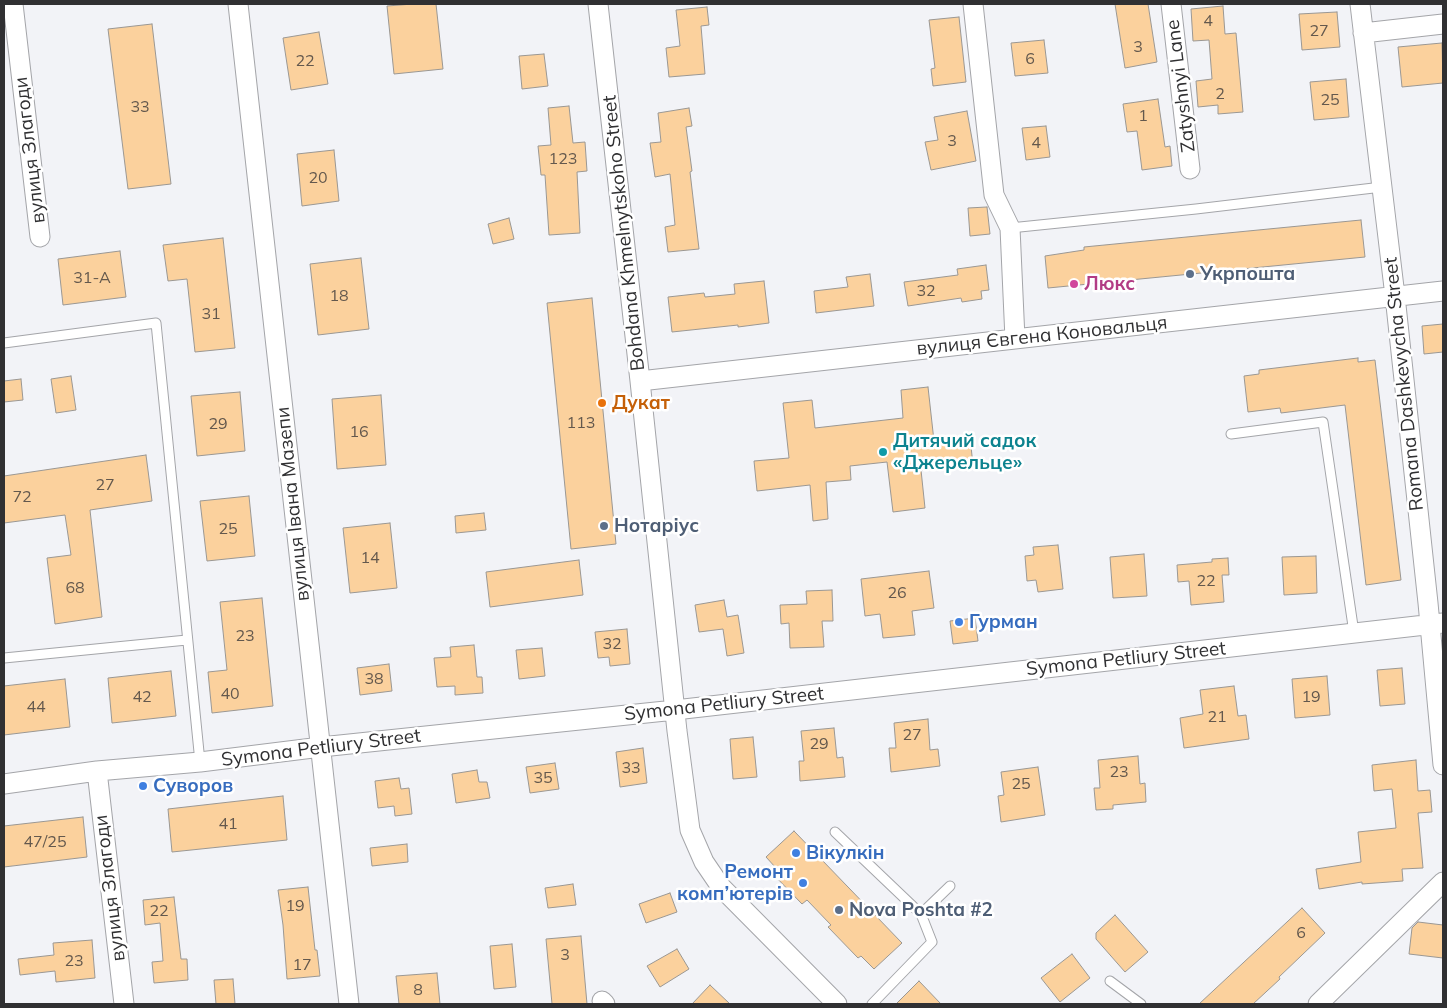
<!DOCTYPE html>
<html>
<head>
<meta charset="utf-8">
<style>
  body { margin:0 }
  #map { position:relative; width:1447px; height:1008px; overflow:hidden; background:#f2f3f7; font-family:Mulish,sans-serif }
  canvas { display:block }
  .frame { position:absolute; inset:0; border:5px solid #303032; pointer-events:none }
</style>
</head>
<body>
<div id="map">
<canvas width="1447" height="1008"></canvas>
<div class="frame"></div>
</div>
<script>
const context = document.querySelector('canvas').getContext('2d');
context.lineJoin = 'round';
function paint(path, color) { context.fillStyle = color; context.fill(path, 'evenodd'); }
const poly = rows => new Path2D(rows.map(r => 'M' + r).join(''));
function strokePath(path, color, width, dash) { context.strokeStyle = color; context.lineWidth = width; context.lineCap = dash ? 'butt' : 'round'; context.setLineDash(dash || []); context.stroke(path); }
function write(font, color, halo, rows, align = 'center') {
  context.font = font + ' Mulish,sans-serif'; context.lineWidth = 5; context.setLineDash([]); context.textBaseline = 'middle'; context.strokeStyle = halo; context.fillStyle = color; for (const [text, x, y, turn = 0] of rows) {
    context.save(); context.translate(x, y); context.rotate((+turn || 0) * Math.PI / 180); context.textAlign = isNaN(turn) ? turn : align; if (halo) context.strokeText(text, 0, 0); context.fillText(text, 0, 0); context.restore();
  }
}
const building = poly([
  [413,4,436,4,443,69,394,74,387,6,413,4],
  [1115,4,1148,4,1157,62,1125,68,1115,4],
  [1223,6,1225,34,1236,33,1243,112,1218,114,1218,105,1198,107,1196,81,1212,79,1209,40,1193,41,1191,9,1223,6],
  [707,7,709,25,701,26,705,74,669,77,666,48,680,46,676,10,707,7],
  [1337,12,1340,47,1302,50,1299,14,1337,12],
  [959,17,966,82,933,86,931,69,935,68,929,20,959,17],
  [152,24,171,184,128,189,108,29,152,24],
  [319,32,328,84,291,90,283,38,319,32],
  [1044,40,1048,73,1015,76,1011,43,1044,40],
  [1442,43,1443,83,1402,87,1398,47,1442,43],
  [544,54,548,86,522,89,519,56,544,54],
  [1346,79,1349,117,1314,120,1310,82,1346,79],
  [1158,99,1165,147,1170,146,1172,166,1142,170,1137,131,1127,132,1123,104,1158,99],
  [569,106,573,143,585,142,587,171,577,172,580,233,549,235,545,175,541,175,538,146,551,145,548,108,569,106],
  [689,108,692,126,686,127,692,171,690,172,699,249,668,252,665,227,675,225,670,174,655,177,650,143,661,142,658,113,689,108],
  [967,111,976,161,931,170,925,142,938,140,934,117,967,111],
  [1046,126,1050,157,1026,160,1022,128,1046,126],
  [334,150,339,201,302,206,297,154,334,150],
  [987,207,990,234,970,236,968,208,987,207],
  [509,218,514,239,493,244,488,224,509,218],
  [1361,220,1365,257,1048,288,1045,256,1084,250,1084,247,1361,220],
  [223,238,235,348,195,352,187,279,168,281,163,245,223,238],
  [120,251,126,297,63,305,58,259,120,251],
  [361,258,369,329,318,335,310,264,361,258],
  [986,265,989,290,981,291,982,299,962,302,961,298,908,306,904,282,958,275,957,269,986,265],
  [870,274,874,306,816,313,814,291,848,287,846,277,870,274],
  [764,281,769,323,738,327,738,325,672,332,668,297,704,293,705,297,735,294,734,284,764,281],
  [592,298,616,544,571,549,547,303,592,298],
  [1443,324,1443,352,1424,354,1422,326,1443,324],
  [1358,358,1358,362,1375,360,1401,580,1366,585,1345,405,1281,413,1280,408,1248,412,1244,376,1259,374,1259,370,1358,358],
  [71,376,76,410,56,413,51,379,71,376],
  [21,379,23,400,4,402,4,381,21,379],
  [928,387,934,441,970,437,973,465,921,470,925,508,893,512,887,462,850,466,851,480,826,482,828,519,813,521,810,485,757,491,754,461,789,458,783,403,812,400,815,428,903,418,901,390,928,387],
  [240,392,245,451,197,456,191,396,240,392],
  [381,395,386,465,337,469,332,399,381,395],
  [146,455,152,501,90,510,102,617,55,624,47,558,71,555,65,515,4,523,4,476,146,455],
  [249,496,255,556,207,561,200,501,249,496],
  [484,513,486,530,456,533,455,516,484,513],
  [390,523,397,588,350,593,343,528,390,523],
  [1058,545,1063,589,1038,592,1036,580,1027,581,1025,556,1034,555,1033,547,1058,545],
  [1144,554,1147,596,1113,598,1110,557,1144,554],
  [1316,556,1317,593,1284,595,1282,557,1316,556],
  [1228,558,1229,575,1222,575,1224,602,1191,605,1189,581,1178,582,1177,565,1212,562,1212,559,1228,558],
  [579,560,583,595,490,607,486,572,579,560],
  [929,571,934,608,912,611,915,635,883,638,880,614,865,616,861,579,929,571],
  [832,590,833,621,822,621,824,647,790,648,789,623,781,624,780,605,807,604,806,591,832,590],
  [262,598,273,706,212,713,208,672,227,670,220,602,262,598],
  [724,600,727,617,738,615,744,653,727,656,723,629,699,632,695,605,724,600],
  [975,618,978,641,953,644,950,621,975,618],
  [627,629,630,664,610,666,609,657,598,658,595,632,627,629],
  [474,645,477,677,482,677,483,693,455,695,455,686,437,687,434,658,451,657,450,647,474,645],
  [542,648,545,676,519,679,516,650,542,648],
  [389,664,392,691,360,695,357,668,389,664],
  [1402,668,1405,704,1380,706,1377,670,1402,668],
  [171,671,176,716,112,723,108,678,171,671],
  [1327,676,1330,715,1295,718,1292,679,1327,676],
  [65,679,70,727,4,735,4,686,65,679],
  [1234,686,1238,716,1246,715,1249,739,1184,748,1180,718,1203,714,1200,690,1234,686],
  [928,719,930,750,938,749,940,766,891,772,889,748,896,748,894,723,928,719],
  [834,728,837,758,843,757,845,777,800,781,799,761,804,761,801,731,834,728],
  [753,737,757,777,733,779,730,739,753,737],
  [643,748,647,783,620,787,616,752,643,748],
  [1138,756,1140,784,1145,783,1146,802,1113,805,1113,809,1096,810,1094,788,1100,788,1098,760,1138,756],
  [1416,760,1418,791,1430,790,1432,812,1418,813,1423,868,1402,869,1403,881,1362,884,1362,882,1319,889,1316,869,1361,862,1358,832,1396,828,1392,789,1374,791,1372,765,1416,760],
  [555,763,559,789,530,793,526,767,555,763],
  [1038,767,1045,815,1001,822,998,796,1004,795,1001,772,1038,767],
  [477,770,479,782,487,782,490,798,456,803,452,774,477,770],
  [399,778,401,789,409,788,412,814,395,816,394,806,378,808,375,781,399,778],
  [283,796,287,840,172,852,168,809,283,796],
  [83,817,87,857,4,867,4,826,83,817],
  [794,831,902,943,874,969,861,956,858,958,828,927,831,925,807,900,802,904,771,872,776,868,766,857,794,831],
  [407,844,408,862,372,866,370,848,407,844],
  [573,884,576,905,548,908,545,888,573,884],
  [308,887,315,950,317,950,320,976,287,979,283,925,278,890,308,887],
  [670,893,677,912,646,923,639,904,670,893],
  [174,897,181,959,187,959,188,980,154,983,152,962,163,961,160,923,145,925,143,900,174,897],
  [1302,908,1325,933,1279,977,1280,979,1253,1004,1199,1004,1302,908],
  [1115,915,1148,952,1125,972,1096,939,1096,933,1115,915],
  [1418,922,1443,925,1443,958,1409,954,1412,928,1418,922],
  [581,936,587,1004,552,1004,546,939,581,936],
  [92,940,95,978,56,982,55,971,20,975,18,959,54,955,53,943,92,940],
  [512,944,516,987,494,989,490,946,512,944],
  [677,949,689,969,660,987,647,966,677,949],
  [1072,954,1090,978,1060,1002,1041,978,1072,954],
  [437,973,440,1004,399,1004,396,976,437,973],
  [233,979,235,1004,216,1004,214,980,233,979],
  [919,981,941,1004,896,1004,919,981],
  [710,985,730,1004,692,1004,710,985]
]);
const lane = poly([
  [1010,228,1196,209,1382,187],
  [4,343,156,323,200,762],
  [1231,434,1323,422,1354,633],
  [4,658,187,640],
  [835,832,921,914],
  [1110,981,1141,1004],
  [872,1004,932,942,921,914,950,886]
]);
const street = poly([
  [13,4,40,237],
  [238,4,349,1004],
  [598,4,640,381,677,731,690,830,704,862,721,887,837,1004],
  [973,4,994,195,1010,228,1015,339],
  [1171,4,1190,169],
  [1360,4,1395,296,1428,603,1443,765],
  [1363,33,1443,24],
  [640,381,1443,291],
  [97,771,124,1004],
  [4,784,97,771,200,762,321,747,675,710,1443,623],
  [602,1001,605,1004],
  [1318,1004,1443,882]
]);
const markers = [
  [1190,274,5,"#5c6f8a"],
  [1074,284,5,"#d1479c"],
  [602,403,5,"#e8710a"],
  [883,452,5,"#0f9aa8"],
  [604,526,5,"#5c6f8a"],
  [959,622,5,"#3f7fe0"],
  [143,786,5,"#3f7fe0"],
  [796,853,5,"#3f7fe0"],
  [803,883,5,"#3f7fe0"],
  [839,910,5,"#5c6f8a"]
];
const numberNames = [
  ["4",1208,21],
  ["27",1319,31],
  ["3",1138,47],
  ["6",1030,59],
  ["22",305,61],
  ["2",1220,94],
  ["25",1330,100],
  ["33",140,107],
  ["1",1143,116],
  ["3",952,141],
  ["4",1036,143],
  ["123",563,159],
  ["20",318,178],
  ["31-А",92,278],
  ["32",926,291],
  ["18",339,296],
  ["31",211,314],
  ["113",581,423],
  ["29",218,424],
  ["16",359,432],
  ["27",105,485],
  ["72",22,497],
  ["25",228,529],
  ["14",370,558],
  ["22",1206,581],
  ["68",75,588],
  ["26",897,593],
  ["23",245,636],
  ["32",612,644],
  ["38",374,679],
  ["40",230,694],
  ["42",142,697],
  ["19",1311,697],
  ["44",36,707],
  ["21",1217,717],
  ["27",912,735],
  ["29",819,744],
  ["33",631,768],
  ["23",1119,772],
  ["35",543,778],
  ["25",1021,784],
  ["41",228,824],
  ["47/25",45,842],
  ["19",295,906],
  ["22",159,911],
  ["6",1301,933],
  ["3",565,955],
  ["23",74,961],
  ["17",302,965],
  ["8",418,990]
];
const streetNames = [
  ["Zatyshnyi Lane",1181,86,-97],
  ["вулиця Злагоди",30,150,-97],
  ["Bohdana Khmelnytskoho Street",624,233,-96],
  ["вулиця Євгена Коновальця",1042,336,-6],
  ["Romana Dashkevycha Street",1404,384,-96],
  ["вулиця Івана Мазепи",293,504,-96],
  ["Symona Petliury Street",1126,659,-6],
  ["Symona Petliury Street",724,704,-6],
  ["Symona Petliury Street",321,748,-7],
  ["вулиця Злагоди",110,888,-97]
];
const serviceNames = [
  ["Укрпошта",1200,274],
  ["Нотаріус",614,526],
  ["Nova Poshta #2",849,910]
];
const hotelNames = [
  ["Люкс",1084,284]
];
const foodNames = [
  ["Дукат",612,403]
];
const cultureNames = [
  ["Дитячий садок",893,441],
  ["«Джерельце»",893,463]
];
const shopNames = [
  ["Гурман",969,622],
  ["Суворов",153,786],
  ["Вікулкін",806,853],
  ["Ремонт",793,872,"right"],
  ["комп’ютерів",793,894,"right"]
];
paint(building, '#fbd19d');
strokePath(building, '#9a9793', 1);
strokePath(lane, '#a4a5a9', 11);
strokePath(street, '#a4a5a9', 21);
strokePath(lane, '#fff', 9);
strokePath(street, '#fff', 19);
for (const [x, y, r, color] of markers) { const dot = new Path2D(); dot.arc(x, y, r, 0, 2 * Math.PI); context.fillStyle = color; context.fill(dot); strokePath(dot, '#fff', 2); }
write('16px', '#63584d', null, numberNames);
write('19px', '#303032', '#fff', streetNames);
write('bold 19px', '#4e5e75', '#fff', serviceNames, 'left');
write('bold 19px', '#b23c85', '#fff', hotelNames, 'left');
write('bold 19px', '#c56008', '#fff', foodNames, 'left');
write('bold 19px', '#0d838f', '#fff', cultureNames, 'left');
write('bold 19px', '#366cbe', '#fff', shopNames, 'left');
</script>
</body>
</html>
